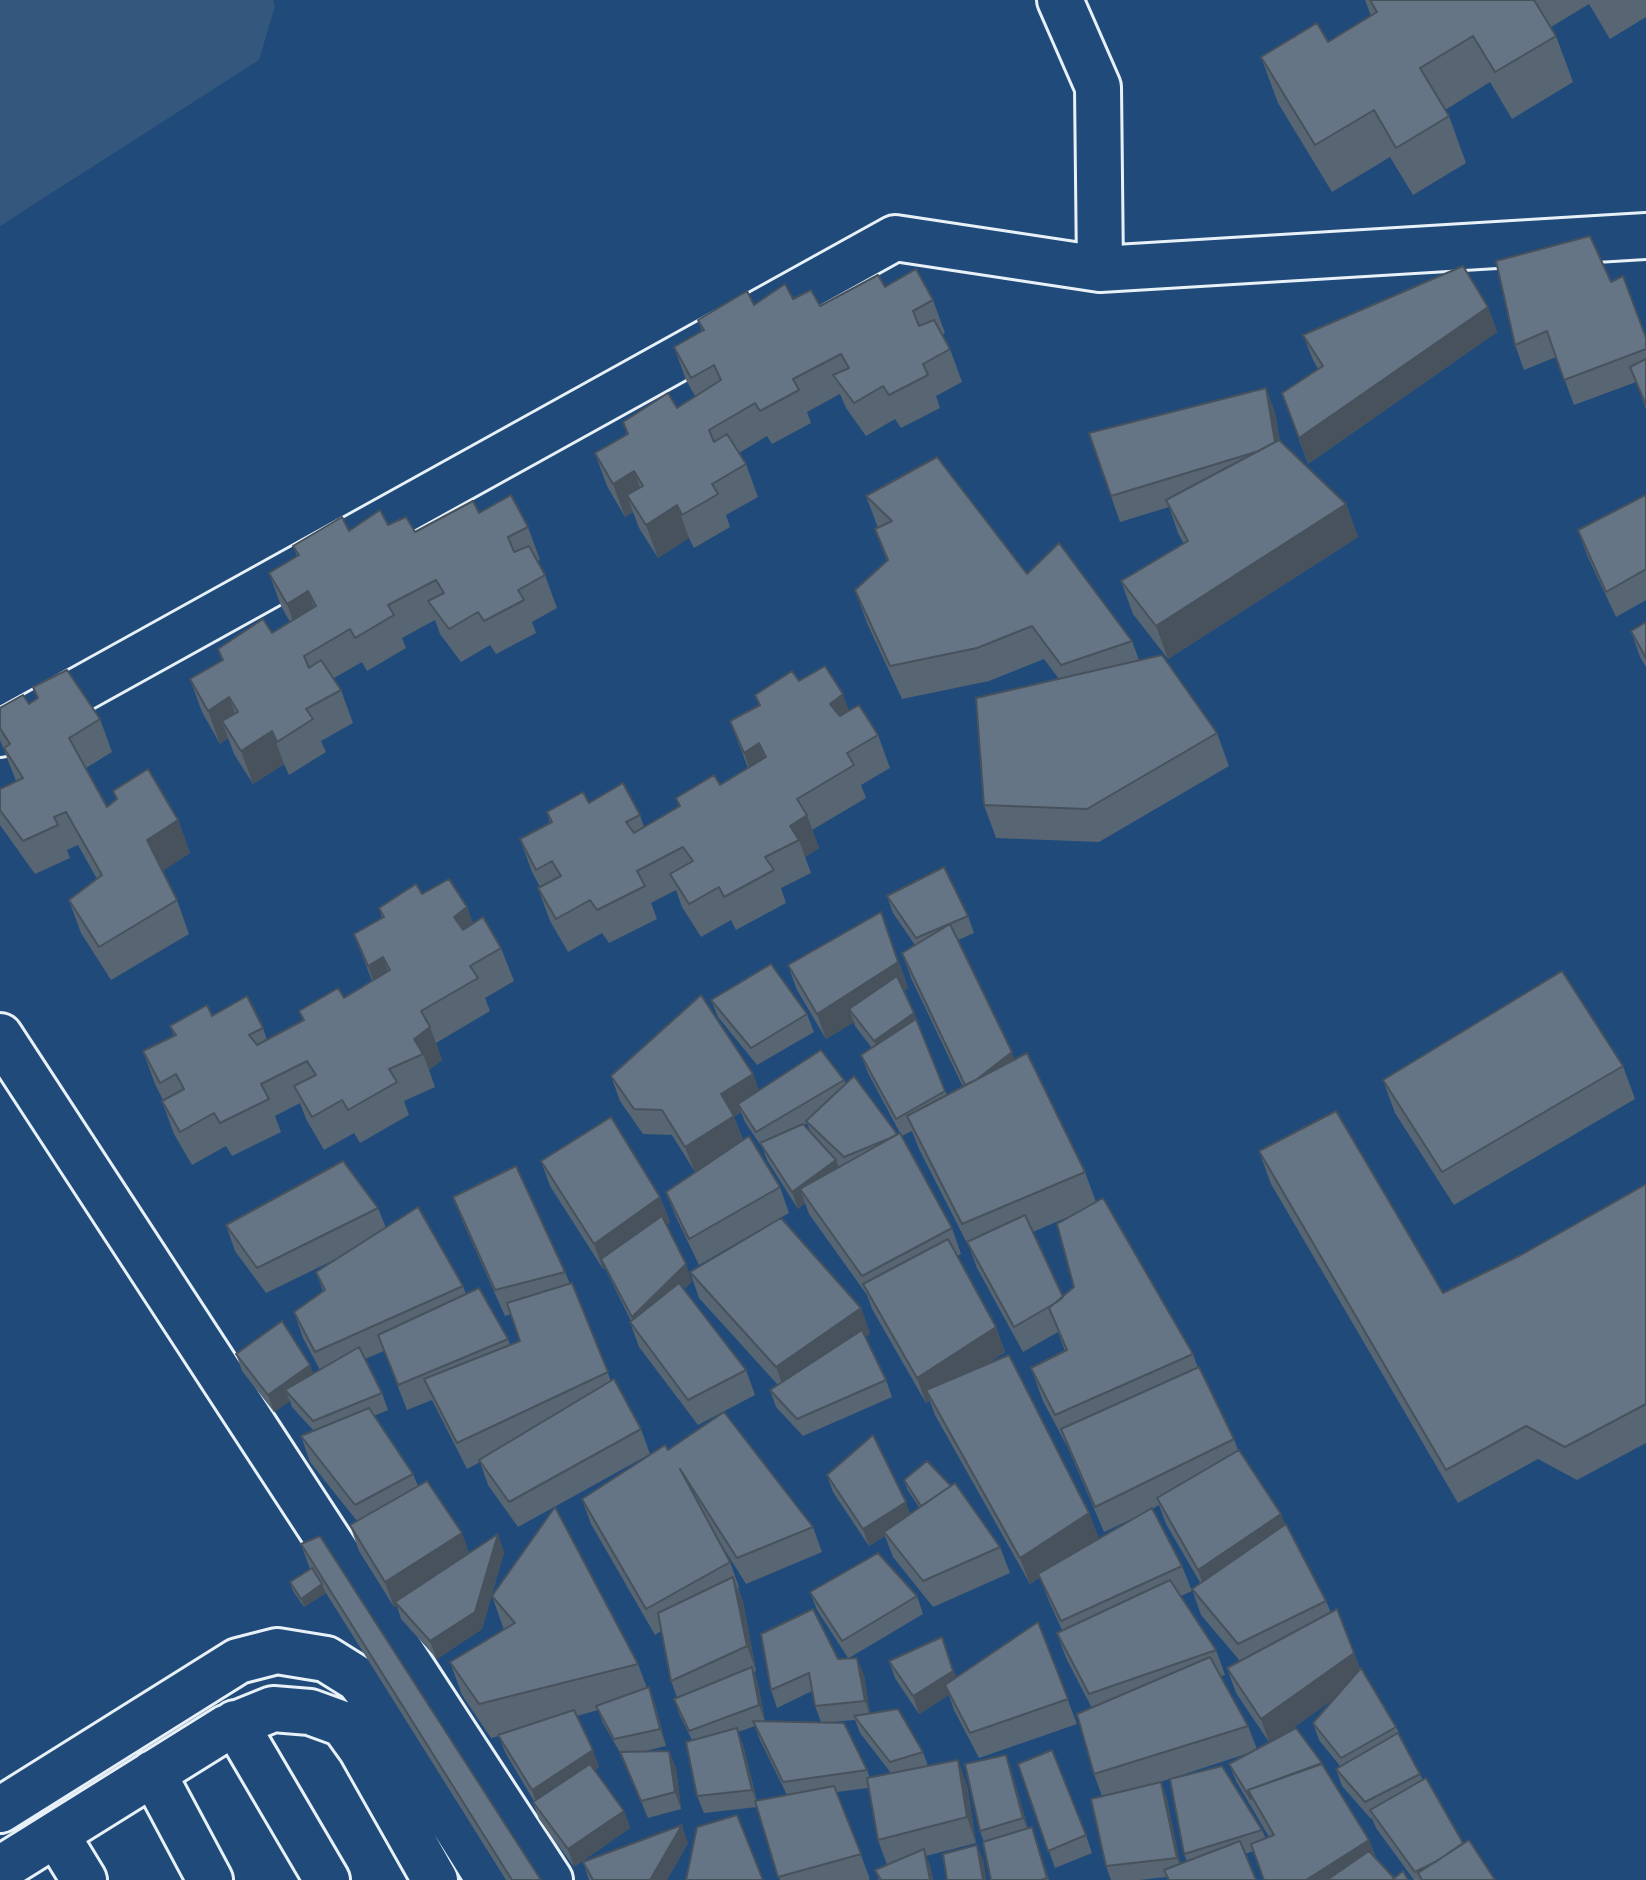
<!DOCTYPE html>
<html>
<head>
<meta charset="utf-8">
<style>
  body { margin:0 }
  canvas { display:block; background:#1f4a7a }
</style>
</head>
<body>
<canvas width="1646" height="1880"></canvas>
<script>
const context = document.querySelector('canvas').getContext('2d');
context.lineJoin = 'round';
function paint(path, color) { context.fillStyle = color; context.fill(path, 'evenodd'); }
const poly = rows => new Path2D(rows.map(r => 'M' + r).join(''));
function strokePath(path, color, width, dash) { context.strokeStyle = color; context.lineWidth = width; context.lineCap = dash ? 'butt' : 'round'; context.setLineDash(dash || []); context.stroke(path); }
const built = poly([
  [0,0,273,0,275,6,259,60,0,226]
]);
const minor = poly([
  [1060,0,1098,87,1100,269],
  [0,734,895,238,1100,269,1646,236],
  [0,1036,550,1880],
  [235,1723,327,1880],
  [153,1773,210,1880],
  [0,1810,238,1661,277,1651,326,1659,358,1679,385,1714,489,1880],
  [56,1834,84,1880],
  [0,1869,226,1728,273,1709,310,1712,343,1724,361,1749,435,1880]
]);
const wall = poly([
  [1365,0,1646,0,1646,17,1610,39,1589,4,1551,27,1556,36,1573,82,1512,119,1490,82,1445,110,1449,116,1466,163,1413,195,1390,157,1332,192,1278,103,1261,57,1328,42,1371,16],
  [1611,282,1646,338,1646,409,1636,382,1574,405,1556,357,1524,370,1515,345],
  [885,287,933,300,945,333,942,335,950,349,962,382,936,396,940,408,901,428,895,419,866,436,846,408,840,394,807,412,811,423,772,444,767,436,739,453,746,464,758,497,726,515,730,527,694,548,689,538,658,558,639,528,633,512,625,517,607,486,595,453,627,434,623,422,677,408,695,396,686,380,674,347,702,331,698,320,754,305,793,299,820,306],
  [1488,307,1497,332,1308,464,1282,393,1318,369,1313,360,1303,335],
  [1266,388,1275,413,1280,441,1346,504,1358,537,1168,659,1133,614,1121,581,1184,544,1178,533,1169,507,1120,522,1089,433],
  [1646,495,1646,600,1616,617,1587,555,1578,530],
  [866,496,1027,574,1132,641,1139,660,1217,733,1229,766,1099,842,996,838,984,805,1059,679,1044,659,989,681,902,699,867,623,855,590,887,561,875,529,878,528],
  [479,513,528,527,540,560,537,561,545,575,557,608,532,622,536,633,496,654,490,645,461,662,440,634,435,620,402,638,406,648,367,671,362,662,334,678,341,690,353,723,321,741,326,752,289,775,284,764,253,784,234,754,228,738,220,744,202,712,190,679,222,661,218,649,272,633,290,622,281,606,269,573,297,556,293,546,349,531,388,525,415,532],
  [1646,622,1646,667,1640,657,1631,631],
  [799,681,849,711,878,735,890,768,861,785,866,798,812,830,819,848,805,857,811,873,781,888,786,903,736,930,731,920,701,937,682,907,676,890,651,903,657,919,609,943,602,933,568,952,550,921,538,888,540,887,532,872,520,839,550,823,547,812,589,803,640,815,644,827,679,807,676,798,720,785,748,768,730,721,759,706,755,695],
  [33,687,100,719,112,752,86,768,107,807,117,800,113,791,178,820,190,853,162,871,177,900,189,934,111,980,81,933,69,900,97,879,78,845,67,850,70,858,35,874,0,825,0,789,16,781,0,740,0,708,29,704,37,698],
  [944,867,968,916,974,933,958,940,1014,1060,1027,1053,1085,1172,1096,1202,1103,1198,1193,1354,1198,1368,1199,1367,1234,1439,1238,1450,1281,1514,1285,1525,1286,1524,1326,1601,1331,1613,1337,1609,1360,1669,1361,1668,1396,1727,1423,1780,1426,1778,1463,1843,1469,1840,1495,1880,1414,1880,1376,1828,1372,1818,1371,1819,1342,1786,1336,1769,1340,1766,1319,1740,1313,1723,1334,1698,1286,1733,1296,1728,1322,1763,1369,1840,1376,1858,1394,1878,1403,1871,1408,1880,1264,1880,1254,1851,1245,1854,1256,1880,1168,1880,1166,1877,1140,1880,1111,1880,1106,1866,1091,1799,1102,1796,1094,1774,1077,1714,1092,1708,1066,1658,1057,1633,1062,1630,1048,1599,1040,1577,1030,1584,935,1415,930,1401,926,1403,872,1309,867,1295,809,1214,805,1203,798,1209,767,1160,763,1149,745,1122,741,1112,734,1117,743,1140,749,1136,780,1187,789,1213,699,1265,676,1217,666,1192,696,1172,695,1172,672,1135,643,1134,620,1101,611,1076,701,995,753,1074,759,1091,821,1050,844,1080,846,1084,854,1076,897,1134,900,1133,868,1073,861,1055,872,1048,855,1026,854,1022,826,1039,797,990,788,965,881,912,908,988,904,990,947,1095,963,1087,911,978,902,953,915,945,893,913,887,896],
  [807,1123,811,1133,804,1125],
  [912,1131,919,1149,970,1249,977,1268,1023,1352,1058,1332,1065,1351,1031,1368,1043,1401,1068,1448,1104,1532,1136,1517,1099,1539,1089,1513,1009,1355,987,1364,1005,1352,996,1327,957,1256,961,1254,952,1228,902,1136],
  [1070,1216,1057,1224,1074,1287,1063,1297,1033,1232],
  [1159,1505,1166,1524,1201,1584,1192,1589,1201,1615,1240,1661,1227,1668,1236,1693,1269,1742,1257,1749,1248,1726,1221,1676,1225,1675,1216,1650,1181,1596,1192,1591,1182,1566,1152,1509],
  [1246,1754,1229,1764,1236,1781,1269,1837,1266,1839,1262,1830,1222,1766,1170,1779,1184,1854,1187,1861,1180,1864,1167,1799,1161,1782,1157,1783],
  [422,894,467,907,473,924,501,948,514,981,485,998,490,1011,436,1043,442,1060,429,1070,435,1087,404,1101,409,1115,360,1143,354,1133,324,1150,306,1119,300,1103,275,1116,281,1132,232,1156,226,1146,192,1165,174,1134,162,1101,163,1100,155,1084,143,1051,174,1036,170,1026,212,1016,263,1028,267,1040,303,1021,299,1011,344,998,372,981,354,934,382,918,379,908],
  [711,1000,807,1014,814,1032,757,1065,718,1017],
  [1623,1066,1635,1099,1454,1205,1395,1113,1383,1080],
  [1259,1151,1443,1293,1521,1255,1646,1184,1646,1443,1577,1480,1538,1459,1458,1503,1271,1184],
  [541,1161,660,1197,670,1222,666,1225,692,1281,684,1289,746,1370,755,1395,698,1425,639,1347,630,1322,631,1321,605,1268,603,1269,550,1186],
  [453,1197,565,1272,570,1284,572,1283,611,1381,641,1429,650,1454,518,1527,488,1485,480,1462,467,1469,432,1400,407,1410,384,1351,365,1359,382,1393,388,1410,374,1416,413,1474,418,1486,469,1553,504,1552,482,1629,437,1659,401,1619,397,1606,394,1607,359,1551,350,1525,357,1521,310,1462,301,1436,314,1431,292,1407,290,1401,274,1412,242,1371,236,1354,313,1373,320,1370,303,1338,294,1312,323,1291,316,1272,340,1257,266,1293,235,1251,226,1225,378,1208,386,1228,463,1286,466,1294,508,1339,510,1345,520,1341,511,1314,505,1316,463,1222],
  [690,1272,861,1308,870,1334,865,1337,886,1380,892,1397,803,1436,776,1407,770,1390,778,1385,699,1298],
  [668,1450,813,1527,822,1552,746,1584,718,1539,730,1562,739,1587,738,1588,743,1602,756,1671,754,1672,758,1684,765,1721,821,1722,815,1706,812,1691,777,1708,771,1690,838,1659,848,1658,817,1610,810,1592,917,1596,923,1614,849,1658,864,1675,870,1714,923,1752,928,1766,967,1785,976,1843,926,1856,930,1866,933,1880,879,1880,875,1870,887,1865,878,1840,868,1788,837,1792,870,1879,868,1880,780,1880,757,1807,704,1813,697,1796,692,1740,680,1716,674,1699,677,1697,671,1681,661,1631,655,1635,591,1524,582,1499],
  [855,1720,860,1733,891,1773,870,1778,867,1770,831,1722],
  [755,1726,759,1738,787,1795,757,1801,743,1745,738,1732],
  [827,1475,910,1514,919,1507,907,1489,904,1480,951,1486,1000,1547,1010,1573,933,1607,893,1557,885,1536,869,1546,833,1492],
  [301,1544,541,1880,506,1880,326,1593,304,1607,293,1591,290,1582,310,1569],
  [492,1596,638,1664,647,1688,649,1687,655,1704,666,1746,641,1752,676,1768,681,1809,648,1818,622,1756,603,1723,598,1710,577,1716,599,1767,595,1770,624,1811,630,1828,574,1867,539,1819,533,1802,534,1801,505,1752,499,1736,491,1738,462,1695,450,1662,504,1630],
  [1038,1622,1077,1724,979,1758,954,1710,949,1695,919,1714,895,1678,889,1661,956,1677],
  [1006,1755,1012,1773,1028,1828,1032,1827,1049,1880,991,1880,984,1842,980,1831],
  [1018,1764,1086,1835,1092,1853,1055,1868],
  [688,1843,667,1880,589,1880,583,1862]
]);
const shadedWall = poly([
  [1488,307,1497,332,1308,464,1299,438],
  [1266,388,1275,413,1285,471,1276,445],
  [634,471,646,504,627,495,633,512,625,517,613,484],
  [1346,504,1358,537,1168,659,1156,626],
  [677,505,689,538,658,558,646,525],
  [308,591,320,624,299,637,287,604],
  [843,694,855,727,842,737,830,704],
  [229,697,241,730,222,721,228,738,220,744,208,711],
  [272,731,284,764,253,784,241,751],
  [759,743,771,776,756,786,744,753],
  [807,815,819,848,805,857,799,840,790,826],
  [178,820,190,853,159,873,147,840],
  [467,907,479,940,466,950,454,917],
  [881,912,908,988,857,1019,849,1009,854,1022,826,1039,817,1014],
  [383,957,395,990,380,999,368,966],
  [914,1013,920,1030,880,1058,874,1041],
  [430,1027,442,1060,429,1070,423,1054,414,1039],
  [1012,1052,1021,1078,966,1088],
  [753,1074,762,1099,738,1104,741,1112,734,1117,743,1142,695,1172,685,1147,721,1094],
  [836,1160,842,1177,800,1189,805,1203,798,1209,792,1192],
  [660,1197,670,1222,606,1267,601,1259,605,1268,603,1269,594,1244],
  [686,1264,692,1281,639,1333,632,1317],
  [861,1308,870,1334,785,1392,776,1367],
  [996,1327,1005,1352,932,1400,926,1390,930,1401,926,1403,917,1378],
  [310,1365,317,1382,285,1390,290,1401,274,1412,268,1395],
  [906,1502,912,1519,884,1532,885,1536,869,1546,863,1529],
  [1089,1513,1099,1539,1030,1584,1020,1558],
  [1281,1514,1290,1539,1207,1596,1198,1570],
  [462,1533,471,1558,395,1602,397,1606,394,1607,385,1582],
  [498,1534,504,1552,482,1629,437,1659,430,1641],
  [733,1577,743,1602,756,1671,747,1646],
  [322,1584,326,1593,304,1607,301,1599],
  [942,1637,960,1688,945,1685,949,1695,919,1714,913,1696],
  [1354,1653,1363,1678,1270,1745,1261,1719],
  [857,1658,864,1675,871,1718,865,1701],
  [752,1667,758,1684,765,1722,759,1705],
  [649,1687,655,1704,666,1746,660,1729],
  [737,1728,743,1745,758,1807,752,1790],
  [593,1750,599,1767,538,1808,532,1790],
  [669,1751,676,1768,681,1809,675,1792],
  [1006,1755,1012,1773,1030,1836,1023,1818],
  [958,1760,967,1785,976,1843,967,1817],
  [1161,1782,1167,1799,1183,1875,1177,1858],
  [624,1811,630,1828,574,1867,568,1849],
  [682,1825,688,1843,667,1880,650,1880],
  [1032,1827,1038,1844,1049,1880,1047,1878],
  [1369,1840,1378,1865,1355,1880,1306,1880],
  [977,1845,984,1862,986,1880,983,1880],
  [924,1849,930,1866,933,1880,930,1880]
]);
const building = poly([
  [1370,0,1534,0,1556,36,1495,72,1473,36,1420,68,1449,116,1396,148,1374,110,1315,145,1261,57,1317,23,1328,42,1377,12,1370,0],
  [1590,236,1611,282,1623,276,1646,338,1646,349,1564,380,1547,331,1515,345,1496,261,1590,236],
  [1463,266,1488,307,1299,438,1282,393,1323,366,1303,335,1463,266],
  [916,269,933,300,913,311,919,326,934,320,950,349,923,364,928,375,889,395,883,386,854,403,833,375,849,368,841,354,793,379,799,390,760,411,755,403,709,430,714,442,727,434,746,464,712,484,718,494,682,515,677,505,646,525,627,495,643,486,634,471,613,484,595,453,628,434,623,422,668,393,677,408,721,380,714,365,691,378,674,347,704,330,698,320,747,291,754,305,785,284,793,299,811,290,820,306,878,275,885,287,916,269],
  [1646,359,1646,405,1630,367,1646,359],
  [1266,388,1275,442,1259,451,1111,496,1089,433,1266,388],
  [1279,440,1346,504,1156,626,1121,581,1188,541,1166,500,1279,440],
  [937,457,1027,574,1059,543,1132,641,1061,665,1032,626,977,648,890,666,855,590,888,560,875,529,892,521,866,496,937,457],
  [511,495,528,527,508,537,514,552,529,546,545,575,518,590,524,600,484,621,478,612,449,629,428,601,444,593,436,580,388,605,394,615,355,638,350,629,304,656,309,668,321,660,341,690,306,709,313,719,277,742,272,731,241,751,222,721,238,712,229,697,208,711,190,679,223,660,218,649,263,619,272,633,316,606,308,591,287,604,269,573,299,555,293,546,342,517,349,531,380,510,388,525,406,517,415,532,473,501,479,513,511,495],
  [1646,495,1646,569,1606,592,1578,530,1646,495],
  [1646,622,1646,658,1631,631,1646,622],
  [1162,655,1217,733,1087,809,984,805,976,698,1162,655],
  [825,666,843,694,830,704,840,716,859,705,878,735,847,753,854,765,797,799,807,815,790,826,799,840,765,857,774,870,724,897,719,887,689,904,670,874,693,861,683,847,637,871,645,886,597,910,590,900,556,919,538,888,561,876,552,861,536,870,520,839,552,822,547,812,583,792,589,803,623,783,640,815,626,822,634,833,680,806,676,798,714,775,720,785,766,757,759,743,744,753,730,721,760,705,755,695,792,671,799,681,825,666],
  [67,670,100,719,69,738,107,807,117,799,113,791,148,769,178,820,147,840,177,900,99,947,69,900,102,875,66,812,54,817,58,825,23,841,0,810,0,789,23,778,4,748,10,744,0,728,0,708,23,695,29,704,38,698,33,687,67,670],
  [944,867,968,916,916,938,887,896,944,867],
  [449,879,467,907,454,917,463,930,483,917,501,948,470,966,478,978,421,1011,430,1027,414,1039,423,1054,389,1069,397,1082,348,1110,342,1100,312,1117,294,1086,316,1075,307,1061,261,1084,269,1099,220,1123,214,1113,180,1132,162,1101,184,1089,176,1074,160,1083,143,1051,176,1035,170,1026,207,1005,212,1016,247,996,263,1028,249,1035,257,1045,304,1020,299,1011,338,988,344,998,390,970,383,957,368,966,354,934,384,917,379,908,416,884,422,894,449,879],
  [881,912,898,962,817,1014,788,965,881,912],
  [950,924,1012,1052,976,1080,965,1085,902,953,950,924],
  [771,964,807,1014,751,1048,711,1000,771,964],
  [1562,971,1623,1066,1442,1172,1383,1080,1562,971],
  [897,976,914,1013,874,1041,849,1009,897,976],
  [701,995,753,1074,721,1094,734,1116,685,1147,662,1110,634,1109,611,1076,701,995],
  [916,1019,945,1091,896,1119,861,1055,916,1019],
  [821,1050,844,1080,756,1132,738,1104,821,1050],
  [1027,1053,1085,1172,962,1224,907,1116,1027,1053],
  [854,1076,897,1134,888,1139,844,1157,806,1121,854,1076],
  [1336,1111,1443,1293,1521,1255,1646,1184,1646,1404,1565,1447,1526,1426,1446,1470,1259,1151,1336,1111],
  [611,1117,660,1197,594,1244,541,1161,611,1117],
  [803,1124,836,1160,792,1192,760,1143,803,1124],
  [900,1133,952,1228,862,1276,800,1189,900,1133],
  [749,1136,780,1187,689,1239,666,1192,749,1136],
  [343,1161,378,1208,257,1268,226,1225,343,1161],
  [516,1166,565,1272,495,1290,453,1197,516,1166],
  [1103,1198,1193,1354,1055,1415,1031,1368,1067,1350,1049,1308,1074,1287,1057,1224,1103,1198],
  [418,1207,463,1286,315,1352,294,1312,325,1290,316,1272,418,1207],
  [1025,1215,1063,1297,1057,1302,1014,1327,967,1242,1025,1215],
  [662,1216,686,1264,632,1317,601,1259,662,1216],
  [781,1218,861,1308,776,1367,690,1272,781,1218],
  [948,1239,996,1327,917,1378,863,1284,948,1239],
  [572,1283,608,1372,457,1443,424,1379,520,1341,507,1303,572,1283],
  [679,1283,746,1370,688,1400,630,1322,679,1283],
  [479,1288,508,1339,398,1385,378,1335,479,1288],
  [282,1321,310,1365,268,1395,236,1354,282,1321],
  [862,1330,886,1380,797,1419,770,1390,862,1330],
  [359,1347,382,1393,313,1421,285,1390,359,1347],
  [1009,1355,1089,1513,1020,1558,926,1390,1009,1355],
  [1199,1367,1234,1439,1095,1507,1061,1429,1199,1367],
  [614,1379,641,1429,509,1502,479,1460,614,1379],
  [369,1408,413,1474,355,1505,301,1436,369,1408],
  [724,1412,813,1527,737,1558,680,1469,730,1562,646,1609,582,1499,665,1445,668,1450,724,1412],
  [873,1435,906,1502,863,1529,827,1475,873,1435],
  [1239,1450,1281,1514,1198,1570,1157,1498,1239,1450],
  [927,1461,951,1486,921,1506,904,1480,927,1461],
  [427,1481,462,1533,385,1582,350,1525,427,1481],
  [955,1483,1000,1547,923,1581,884,1532,955,1483],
  [555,1507,638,1664,479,1704,450,1662,515,1623,492,1596,555,1507],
  [1152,1508,1182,1566,1061,1621,1038,1574,1152,1508],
  [1286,1524,1326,1601,1238,1644,1192,1589,1286,1524],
  [498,1534,475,1612,430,1641,395,1602,498,1534],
  [320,1536,541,1880,512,1880,301,1544,320,1536],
  [878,1553,917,1596,842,1641,810,1592,878,1553],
  [312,1568,322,1584,301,1599,290,1582,312,1568],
  [733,1577,747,1646,671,1681,658,1613,733,1577],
  [1170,1580,1216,1650,1089,1694,1057,1633,1170,1580],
  [813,1609,838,1659,857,1658,865,1701,815,1706,809,1673,771,1690,761,1634,813,1609],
  [1337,1609,1354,1653,1261,1719,1227,1668,1337,1609],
  [1038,1622,1068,1699,970,1733,945,1685,1038,1622],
  [942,1637,953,1671,913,1696,889,1661,942,1637],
  [1210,1657,1248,1726,1094,1774,1077,1714,1210,1657],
  [752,1667,759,1705,689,1731,674,1699,752,1667],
  [1361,1668,1396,1727,1341,1758,1313,1723,1361,1668],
  [649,1687,660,1729,614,1739,596,1706,649,1687],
  [898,1709,923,1752,890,1762,854,1716,898,1709],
  [574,1710,593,1750,532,1790,498,1735,574,1710],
  [753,1721,844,1723,867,1770,783,1782,753,1721],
  [737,1728,752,1790,697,1796,686,1742,737,1728],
  [1296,1728,1322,1763,1248,1790,1251,1799,1229,1764,1296,1728],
  [1398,1733,1420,1774,1365,1802,1336,1769,1398,1733],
  [1052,1750,1086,1835,1048,1851,1018,1764,1052,1750],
  [669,1751,675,1792,641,1801,620,1752,669,1751],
  [1006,1755,1023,1818,980,1831,965,1764,1006,1755],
  [958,1760,967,1817,878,1840,867,1778,958,1760],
  [590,1764,624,1811,568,1849,533,1802,590,1764],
  [1322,1764,1369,1840,1306,1880,1264,1880,1251,1844,1274,1835,1248,1790,1322,1764],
  [1222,1766,1262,1830,1184,1854,1170,1779,1222,1766],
  [1426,1778,1463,1843,1437,1861,1415,1872,1370,1810,1426,1778],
  [1161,1782,1177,1858,1106,1866,1091,1799,1161,1782],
  [834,1786,861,1854,778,1877,755,1801,834,1786],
  [737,1815,763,1880,686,1880,697,1827,737,1815],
  [682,1825,650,1880,593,1880,583,1862,682,1825],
  [1032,1827,1047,1878,1041,1880,991,1880,983,1842,1032,1827],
  [1469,1840,1495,1880,1422,1880,1418,1873,1469,1840],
  [1240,1841,1256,1880,1169,1880,1164,1870,1240,1841],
  [977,1845,983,1880,947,1880,943,1854,977,1845],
  [924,1849,930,1880,881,1880,875,1870,924,1849],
  [1369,1851,1394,1878,1392,1880,1327,1880,1369,1851],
  [1403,1871,1408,1880,1392,1880,1403,1871]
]);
paint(built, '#34577d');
strokePath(minor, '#e8f1f8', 50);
strokePath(minor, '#1f4a7a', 44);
paint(wall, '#586572');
paint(shadedWall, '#47525d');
paint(building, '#667585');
strokePath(building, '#47525d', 2);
</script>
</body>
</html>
